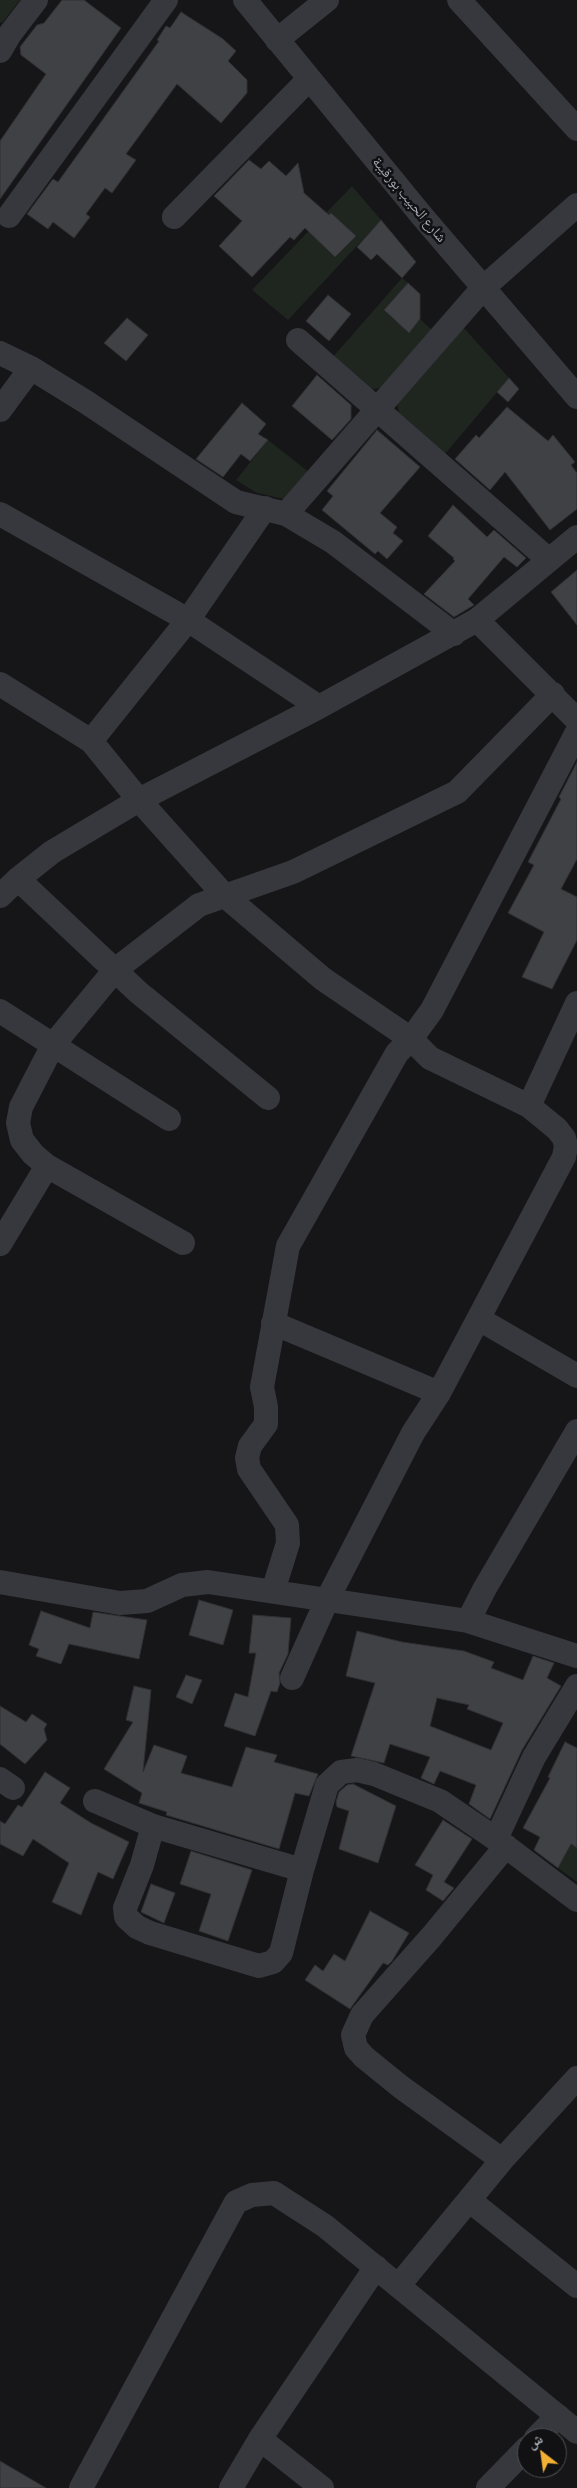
<!DOCTYPE html>
<html>
<head>
<meta charset="utf-8">
<style>
  body { margin:0 }
  #map { position:relative; width:577px; height:2488px; overflow:hidden; background:#161618; font-family:Manrope,"Noto Naskh Arabic",sans-serif }
  canvas { display:block }
  .north { position:absolute; left:517px; top:2428px; width:50px; height:50px; box-sizing:border-box; background:#111113; border:1px solid #4d4f55; border-radius:50%; rotate:330deg; font-size:14px; font-weight:700; line-height:20px; text-align:center; color:#a8adb8 }
  .north::after { content:''; display:block; margin:auto; width:18px; height:22px; background:#f2b134; clip-path:polygon(50% 0,100% 100%,50% 72%,0 100%) }
</style>
</head>
<body>
<div id="map">
<canvas width="577" height="2488"></canvas>
<div class="north">ش</div>
</div>
<script>
const context = document.querySelector('canvas').getContext('2d');
context.lineJoin = 'round';
function paint(path, color) { context.fillStyle = color; context.fill(path, 'evenodd'); }
const poly = rows => new Path2D(rows.map(r => 'M' + r).join(''));
function strokePath(path, color, width, dash) { context.strokeStyle = color; context.lineWidth = width; context.lineCap = dash ? 'butt' : 'round'; context.setLineDash(dash || []); context.stroke(path); }
function write(font, color, halo, rows, align = 'center') {
  context.font = font + ' Manrope,"Noto Naskh Arabic",sans-serif'; context.lineWidth = 5; context.setLineDash([]); context.textBaseline = 'middle'; context.strokeStyle = halo; context.fillStyle = color; for (const [text, x, y, turn = 0] of rows) {
    context.save(); context.translate(x, y); context.rotate((+turn || 0) * Math.PI / 180); context.textAlign = isNaN(turn) ? turn : align; if (halo) context.strokeText(text, 0, 0); context.fillText(text, 0, 0); context.restore();
  }
}
const green = poly([
  [0,0,20,0,2,23,0,22],
  [352,186,381,220,288,320,252,290],
  [402,278,408,283,384,311,409,333,420,319,432,330,384,387,369,390,332,358],
  [463,327,509,378,445,454,399,413,397,403],
  [268,440,309,472,284,499,257,493,236,480],
  [571,1845,577,1848,577,1882,558,1868]
]);
const building = poly([
  [62,0,84,0,121,28,0,199,0,141,46,74,21,55,20,47,37,25,44,23,62,0],
  [181,12,223,39,236,51,228,61,247,80,247,93,221,123,177,84,126,154,136,160,112,193,105,188,86,214,90,217,74,238,53,222,48,229,27,214,53,179,58,182,159,41,157,40,166,26,170,28,181,12],
  [249,160,261,169,269,161,286,176,298,163,304,193,329,215,331,213,356,236,335,257,305,228,294,240,290,237,252,277,219,246,242,221,214,196,249,160],
  [381,220,416,262,402,278,377,254,371,260,357,247,381,220],
  [408,283,420,294,420,319,409,333,384,310,408,283],
  [328,295,351,314,329,341,306,321,328,295],
  [127,318,148,335,126,361,104,343,127,318],
  [317,375,351,405,351,419,332,440,292,406,317,375],
  [509,378,519,389,508,402,497,392,509,378],
  [242,403,266,424,258,434,268,440,250,461,241,454,223,477,196,459,242,403],
  [507,407,548,441,553,435,575,462,571,465,577,473,577,509,550,530,505,472,490,490,455,459,476,435,479,438,507,407],
  [377,430,420,467,380,513,397,527,393,533,403,541,387,559,378,551,375,554,322,510,333,496,327,491,377,430],
  [453,505,487,537,494,530,526,558,517,567,504,557,468,599,474,605,454,617,424,594,455,561,453,559,454,558,428,536,453,505],
  [577,570,577,625,551,592,577,570],
  [577,762,577,859,561,889,577,897,577,940,552,989,522,977,544,932,508,913,534,865,528,862,561,799,559,797,577,762],
  [199,1600,233,1610,223,1645,189,1635,199,1600],
  [41,1611,90,1628,93,1612,147,1620,139,1659,69,1644,61,1664,36,1656,39,1649,29,1645,41,1611],
  [253,1615,291,1618,288,1654,279,1673,280,1683,277,1692,271,1691,255,1736,224,1726,235,1693,248,1697,256,1653,249,1653,253,1615],
  [357,1631,402,1642,464,1651,494,1662,491,1668,523,1680,533,1656,554,1663,547,1678,561,1686,522,1750,490,1819,469,1804,476,1785,440,1771,434,1784,421,1778,430,1757,390,1744,384,1763,351,1756,375,1683,346,1676,357,1631],
  [437,1698,469,1705,467,1709,503,1723,491,1750,430,1726,437,1698],
  [186,1675,202,1680,192,1704,176,1697,186,1675],
  [134,1686,151,1690,143,1772,154,1745,187,1756,181,1773,232,1787,246,1747,277,1755,274,1762,318,1774,309,1796,295,1793,279,1849,166,1815,167,1812,139,1803,142,1793,104,1769,133,1722,126,1720,134,1686],
  [0,1706,26,1722,32,1714,47,1724,44,1729,47,1740,25,1764,0,1744,0,1706],
  [565,1742,577,1748,577,1848,571,1844,558,1868,534,1850,540,1837,523,1828,550,1778,548,1777,565,1742],
  [45,1772,70,1788,60,1803,91,1823,129,1842,113,1879,98,1872,81,1915,52,1902,69,1863,33,1839,23,1856,0,1844,0,1821,5,1824,18,1805,22,1807,45,1772],
  [353,1784,396,1806,378,1863,339,1849,349,1811,337,1807,336,1802,339,1792,347,1785,353,1784],
  [443,1820,472,1839,444,1882,454,1888,443,1901,426,1890,433,1875,415,1865,443,1820],
  [191,1851,252,1870,228,1941,199,1931,211,1894,180,1884,191,1851],
  [151,1884,175,1893,164,1923,141,1912,151,1884],
  [370,1911,409,1933,392,1961,388,1965,383,1963,350,2009,305,1980,315,1965,323,1971,334,1954,345,1961,370,1911],
  [0,2461,46,2488,0,2488,0,2461]
]);
const minor = poly([
  [245,0,422,216,577,397],
  [459,0,577,129],
  [277,40,327,0],
  [0,51,10,34,36,0],
  [9,216,166,0],
  [174,217,309,79],
  [298,340,549,560],
  [0,353,31,368,86,402,236,502,286,514,333,542,454,634],
  [0,410,31,368],
  [0,514,188,620,319,707],
  [286,514,483,288,577,205],
  [477,620,577,720],
  [0,684,91,741,139,800,224,895,323,979,411,1039,430,1058,529,1106,557,1129,564,1138,566,1146,564,1157,439,1393,413,1433,327,1600,292,1678],
  [91,741,188,620,265,508],
  [18,879,138,992,268,1098],
  [0,896,18,879,52,852,139,800,319,707,477,620,577,537],
  [0,1011,169,1119],
  [529,1106,577,1003],
  [183,1243,47,1166,33,1154,22,1140,18,1123,21,1107,53,1045,115,970,199,905,293,872,457,792,553,694],
  [0,1244,47,1166],
  [479,1319,577,1376],
  [273,1323,439,1393],
  [0,1582,120,1603,147,1601,182,1585,208,1582,468,1621,577,1656],
  [273,1591,288,1543,287,1525,249,1469,247,1458,250,1446,266,1424,266,1407,262,1387,288,1246,397,1053,411,1039,432,1010,577,732],
  [468,1621,485,1588,577,1431],
  [0,1779,13,1788],
  [95,1801,153,1826,142,1865,125,1908,126,1917,137,1927,150,1933,259,1966,273,1962,281,1953,302,1870,327,1785,341,1772,357,1770,374,1774,440,1801,496,1839,577,1900],
  [153,1826,302,1870],
  [496,1839,534,1757,577,1686],
  [502,2160,401,2087,364,2057,356,2048,353,2035,362,2015,432,1936,506,1846],
  [469,2200,577,2286],
  [399,2285,502,2160,577,2078],
  [536,2438,558,2416],
  [260,2439,322,2488],
  [81,2488,236,2202,252,2195,274,2193,325,2226,577,2432],
  [231,2488,260,2439,376,2267],
  [488,2488,527,2448]
]);
const streetNames = [
  ["شارع الحبيب بورقيبة",409,200,50]
];
paint(green, '#1e261f');
paint(building, '#404145');
strokePath(building, '#303034', 1);
strokePath(minor, '#37383d', 24);
write('14px', '#a8adb8', '#111113', streetNames);
</script>
</body>
</html>
